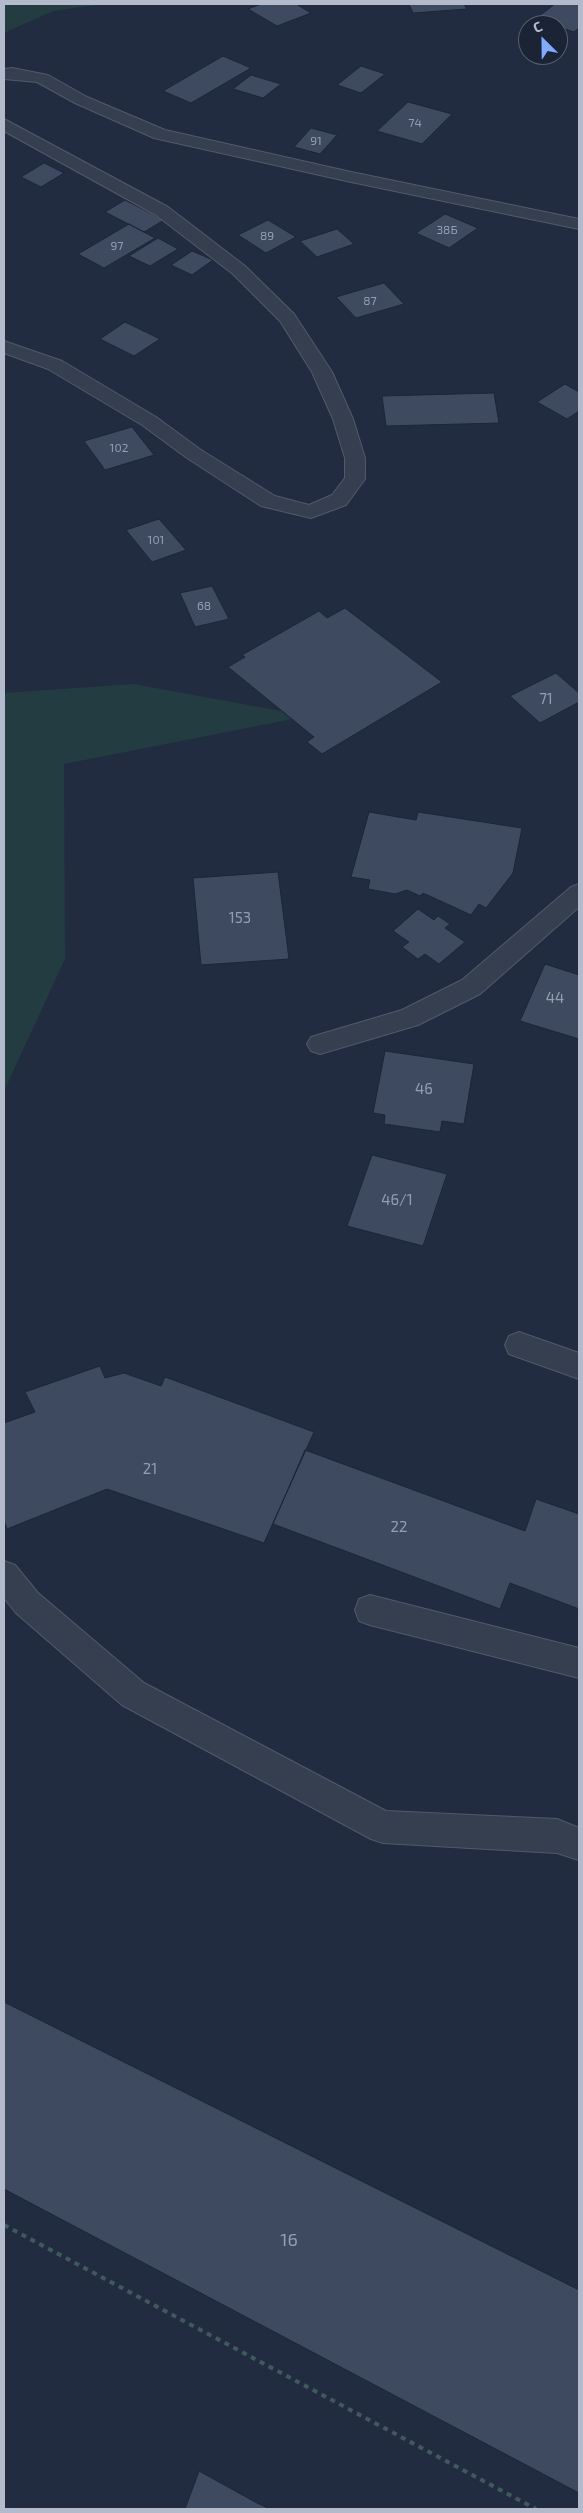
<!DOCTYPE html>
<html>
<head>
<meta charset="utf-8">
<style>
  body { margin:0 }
  #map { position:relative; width:583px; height:2513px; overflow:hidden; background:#212c40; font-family:"Exo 2",sans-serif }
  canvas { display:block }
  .frame { position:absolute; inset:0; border:5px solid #b2bacb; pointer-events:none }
  .north { position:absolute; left:518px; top:15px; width:50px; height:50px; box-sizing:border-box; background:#1b2435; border:1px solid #576071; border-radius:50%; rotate:337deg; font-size:14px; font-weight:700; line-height:20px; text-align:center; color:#b2bacb }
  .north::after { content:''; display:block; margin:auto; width:18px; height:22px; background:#82aaff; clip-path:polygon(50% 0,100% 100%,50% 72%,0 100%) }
</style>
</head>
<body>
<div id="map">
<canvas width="583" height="2513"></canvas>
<div class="frame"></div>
<div class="north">С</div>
</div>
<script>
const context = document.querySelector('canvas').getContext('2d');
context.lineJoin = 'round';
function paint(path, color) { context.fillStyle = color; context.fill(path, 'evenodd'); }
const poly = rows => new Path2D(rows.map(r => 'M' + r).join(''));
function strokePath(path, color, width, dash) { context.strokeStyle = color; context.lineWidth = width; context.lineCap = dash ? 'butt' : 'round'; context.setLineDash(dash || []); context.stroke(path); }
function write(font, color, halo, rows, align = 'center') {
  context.font = font + ' "Exo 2",sans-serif'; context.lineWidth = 4; context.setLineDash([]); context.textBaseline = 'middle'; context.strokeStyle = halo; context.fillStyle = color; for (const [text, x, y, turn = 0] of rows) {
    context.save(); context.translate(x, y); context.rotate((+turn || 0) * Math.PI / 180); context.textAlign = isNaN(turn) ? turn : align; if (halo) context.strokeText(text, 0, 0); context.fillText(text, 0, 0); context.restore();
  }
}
const green = poly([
  [4,4,103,4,53,11,4,33],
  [134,684,308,716,64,764,65,959,4,1091,4,693]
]);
const building = poly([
  [261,4,296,4,311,13,277,26,248,9,261,4],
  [409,4,464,4,467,9,413,13,409,4],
  [555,4,579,4,579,28,574,32,535,19,555,4],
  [223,56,251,68,191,103,163,91,223,56],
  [361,66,385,74,361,93,337,85,361,66],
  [251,75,281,84,263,98,233,89,251,75],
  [408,102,452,114,422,144,377,131,408,102],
  [311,128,337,135,320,154,294,147,311,128],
  [44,163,64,173,41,187,21,177,44,163],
  [125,200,164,220,144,232,105,212,125,200],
  [445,214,478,228,449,248,416,233,445,214],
  [268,220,296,237,266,253,238,235,268,220],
  [129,224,155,238,104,268,78,254,129,224],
  [337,229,354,244,317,257,300,241,337,229],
  [158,238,178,249,150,266,129,256,158,238],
  [192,251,213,260,192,275,171,265,192,251],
  [384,283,404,304,356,318,336,297,384,283],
  [125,322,160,339,134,356,100,339,125,322],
  [565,384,579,392,579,411,567,419,537,402,565,384],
  [494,393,499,423,386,426,382,396,494,393],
  [132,427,154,455,105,470,84,441,132,427],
  [159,519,186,550,152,562,126,530,159,519],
  [212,586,229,619,195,627,180,593,212,586],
  [345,608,442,682,322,754,307,742,314,737,228,667,245,657,242,655,319,611,327,618,345,608],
  [556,673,579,693,579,702,540,723,510,696,556,673],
  [369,812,416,820,418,812,522,828,513,873,486,908,479,904,471,915,423,893,420,896,407,890,395,894,368,889,370,880,351,877,369,812],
  [278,872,289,959,201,965,193,878,278,872],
  [418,909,434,920,438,916,450,924,445,928,465,942,439,964,425,954,418,959,402,947,409,942,393,931,418,909],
  [545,964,579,975,579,1039,520,1021,545,964],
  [385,1051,474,1064,464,1124,442,1121,440,1132,384,1124,385,1115,373,1113,385,1051],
  [372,1155,447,1174,423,1246,347,1226,372,1155],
  [100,1366,105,1378,124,1373,161,1386,165,1377,314,1432,264,1543,107,1489,7,1529,4,1521,4,1423,35,1412,25,1392,100,1366],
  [305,1450,525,1531,536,1499,579,1514,579,1609,510,1583,500,1609,273,1524,305,1450],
  [4,2002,579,2290,579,2493,4,2189,4,2002],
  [199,2471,257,2503,270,2509,185,2509,199,2471]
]);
const path = poly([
  [4,2225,536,2509]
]);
const minor = poly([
  [12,68,48,75,87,97,165,130,351,172,579,219,579,229,351,182,154,138,75,103,37,82,4,79,4,69,12,68],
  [4,119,168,207,245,266,294,314,332,372,353,419,365,458,365,479,346,505,311,518,261,506,187,458,142,425,48,369,4,353,4,341,62,361,156,417,201,450,275,496,309,505,332,495,345,478,345,458,333,419,312,372,280,321,233,274,156,215,4,131,4,119],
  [579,884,579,907,480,994,418,1025,320,1054,311,1051,307,1044,311,1037,402,1010,462,980,571,887,579,884],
  [519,1332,579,1353,579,1379,509,1354,505,1345,509,1336,519,1332],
  [4,1561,15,1565,38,1593,144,1683,386,1811,557,1819,579,1828,579,1860,557,1853,383,1843,371,1839,122,1705,16,1613,4,1598,4,1561],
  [370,1595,579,1648,579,1678,370,1625,359,1621,355,1610,359,1599,370,1595]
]);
const farNumbernames = [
  ["74",415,123],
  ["91",316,141],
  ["38Б",447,230],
  ["89",267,236],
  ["97",117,246],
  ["87",370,301],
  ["102",119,448],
  ["101",156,540],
  ["68",204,606]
];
const numberNames = [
  ["71",546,699],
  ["153",240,918],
  ["44",555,998],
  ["46",424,1089],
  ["46/1",397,1200],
  ["21",150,1469],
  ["22",399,1527]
];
const nearNumbernames = [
  ["16",289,2240]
];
paint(green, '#233c41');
paint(building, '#3d4a60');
strokePath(building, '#1d2637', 1);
strokePath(minor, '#515a6b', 2);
strokePath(path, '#41595e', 4, [5, 5]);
paint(minor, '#363f50');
write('12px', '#959eb0', null, farNumbernames);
write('15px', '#959eb0', null, numberNames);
write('18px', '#959eb0', null, nearNumbernames);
</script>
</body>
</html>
